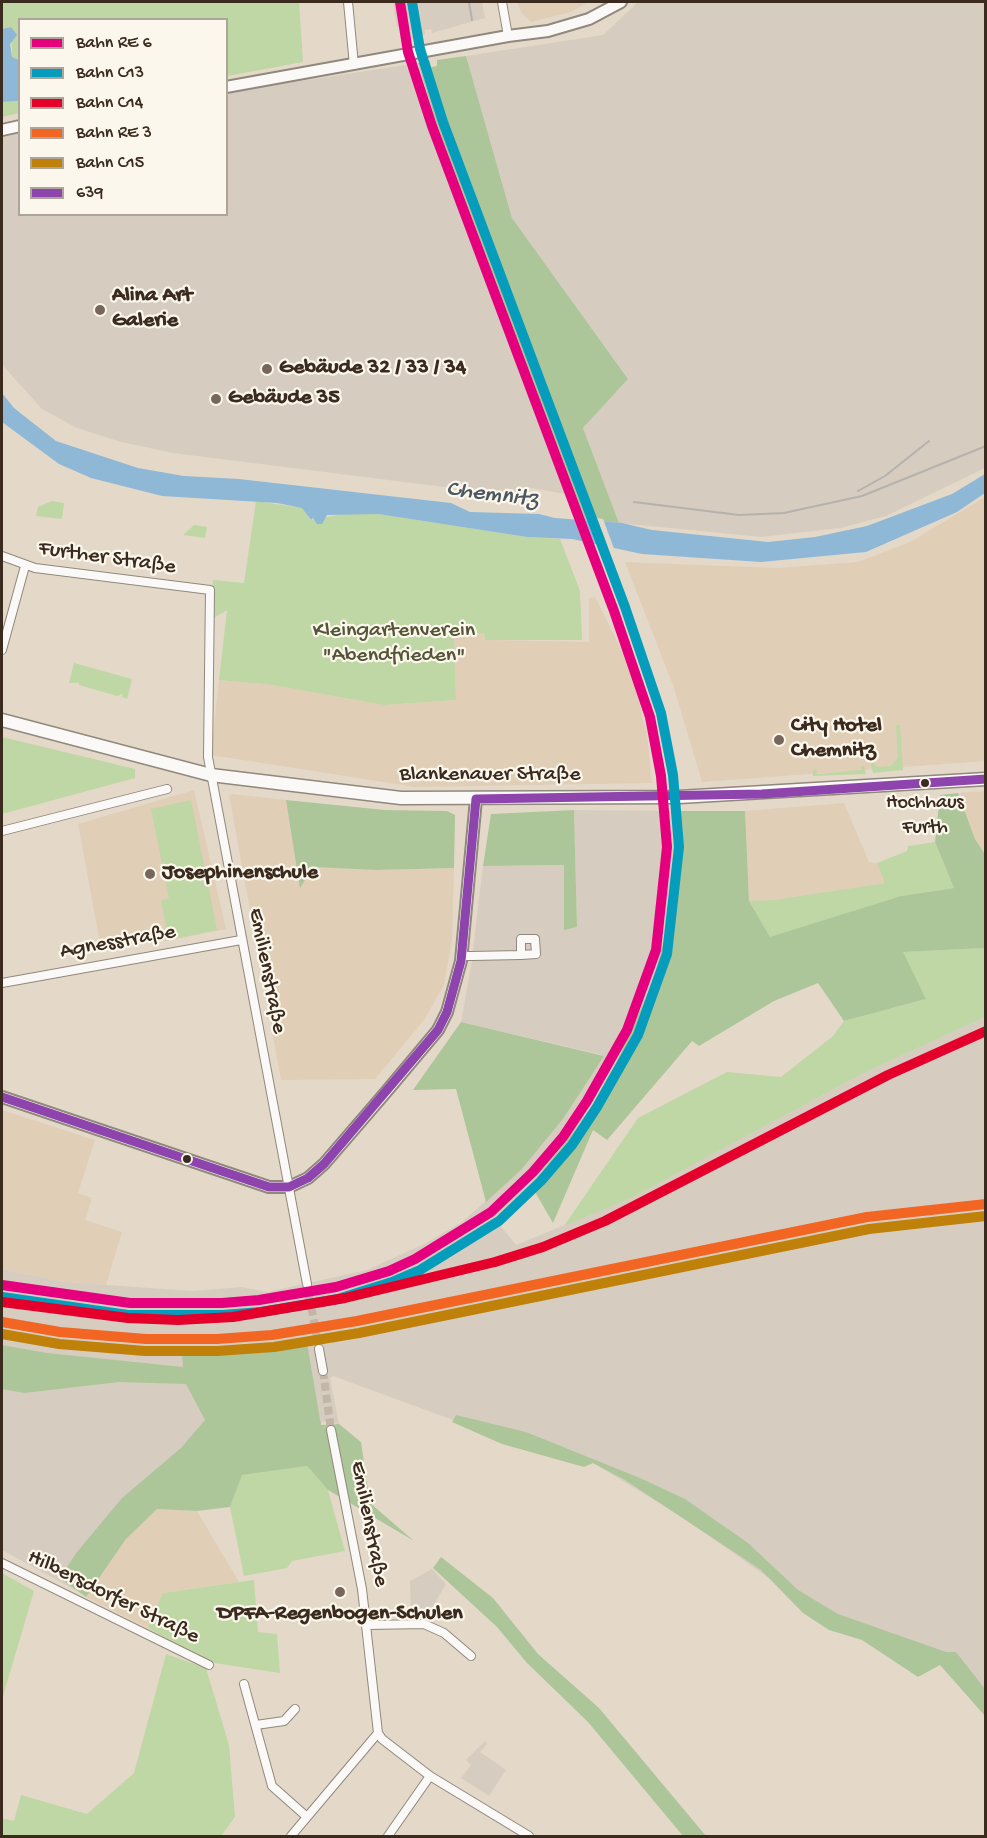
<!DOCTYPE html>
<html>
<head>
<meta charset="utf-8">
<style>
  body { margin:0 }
  #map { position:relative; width:987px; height:1838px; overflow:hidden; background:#e4d9c8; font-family:"Gochi Hand",sans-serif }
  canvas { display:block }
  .frame { position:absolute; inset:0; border:3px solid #3b2a1e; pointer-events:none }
  .legend { position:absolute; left:18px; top:18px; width:210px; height:198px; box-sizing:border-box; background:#fbf7ec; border:2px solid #aea59a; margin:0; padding:8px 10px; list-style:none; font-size:18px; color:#3b2a1e }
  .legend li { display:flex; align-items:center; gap:12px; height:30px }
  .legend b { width:30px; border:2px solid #aea59a }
</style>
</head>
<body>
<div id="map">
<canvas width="987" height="1838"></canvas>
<div class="frame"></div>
<ul class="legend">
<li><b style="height:8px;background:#e5007d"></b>Bahn RE 6</li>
<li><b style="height:8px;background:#069cbc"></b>Bahn C13</li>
<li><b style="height:8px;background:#e4002b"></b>Bahn C14</li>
<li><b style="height:8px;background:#f26522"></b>Bahn RE 3</li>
<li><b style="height:8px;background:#bf8109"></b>Bahn C15</li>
<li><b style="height:8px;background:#8e44ad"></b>639</li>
</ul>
</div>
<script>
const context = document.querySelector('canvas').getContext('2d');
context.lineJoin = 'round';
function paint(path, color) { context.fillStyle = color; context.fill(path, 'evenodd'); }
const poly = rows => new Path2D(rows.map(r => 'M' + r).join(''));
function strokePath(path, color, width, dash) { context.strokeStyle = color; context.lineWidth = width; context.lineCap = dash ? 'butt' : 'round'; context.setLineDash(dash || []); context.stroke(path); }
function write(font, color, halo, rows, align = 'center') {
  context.font = font + ' "Gochi Hand",sans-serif'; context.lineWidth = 4.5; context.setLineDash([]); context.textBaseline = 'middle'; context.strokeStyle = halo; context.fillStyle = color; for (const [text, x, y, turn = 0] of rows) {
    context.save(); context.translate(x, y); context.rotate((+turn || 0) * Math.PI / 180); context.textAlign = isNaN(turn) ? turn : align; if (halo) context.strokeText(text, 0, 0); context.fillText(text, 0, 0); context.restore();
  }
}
const built = poly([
  [517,2,588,2,571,12,531,22,521,12],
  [985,497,985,761,702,782,674,688,625,562,777,568,858,562,910,542],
  [595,597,622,651,637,694,647,734,652,783,415,787,211,755,219,680,273,685,384,705,456,700,454,633,484,633,485,640,589,642,589,598],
  [194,790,226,929,166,941,101,949,78,824],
  [985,791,985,854,975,839,958,793],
  [232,794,286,800,301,886,312,867,376,870,454,868,452,941,444,985,424,1020,375,1079,281,1080,229,795],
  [844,803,869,862,877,863,886,883,774,900,749,901,745,811],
  [2,1110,95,1140,78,1193,92,1198,85,1220,122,1232,106,1285,65,1282,2,1269],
  [157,1509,197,1511,239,1582,163,1593,148,1628,86,1597,126,1539]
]);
const industrial = poly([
  [393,2,482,2,485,18,432,33,431,29,425,30,425,34,411,39,409,25,397,27],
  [638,2,985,2,985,468,886,516,840,528,761,537,619,523,583,428,628,379,512,218,466,56,603,35],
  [406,65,408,71,419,68,437,125,557,444,545,441,565,494,526,487,524,494,460,489,173,453,121,442,77,428,42,409,5,368,2,363,2,133,19,130,20,214,226,214,227,92],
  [574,810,675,811,672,885,665,935,654,979,618,1059,576,1129,531,1185,494,1218,516,1245,631,1198,864,1073,985,1017,985,1703,951,1667,800,1600,679,1515,593,1463,526,1432,456,1416,453,1420,333,1376,330,1378,339,1424,322,1421,321,1426,190,1463,77,1591,2,1550,2,1269,65,1282,193,1291,242,1287,267,1292,367,1270,426,1243,462,1222,521,1170,563,1119,603,1055,461,1022,471,966,483,866,564,865,564,929,577,927],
  [432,1569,446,1584,425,1620,411,1618,410,1581],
  [485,1741,487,1744,480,1752,506,1770,489,1796,461,1778,471,1765,466,1760]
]);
const green = poly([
  [2,2,299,2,303,62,227,76,226,20,20,20,19,60,12,57,11,27,2,29],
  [19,101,19,113,2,117,2,102],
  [52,501,64,503,62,519,36,516,38,507],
  [256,501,303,508,310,520,349,513,378,514,527,537,560,539,580,591,582,640,485,640,484,633,454,633,456,700,384,705,273,685,219,680,227,610,212,619,213,580,244,583],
  [194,525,207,527,205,538,183,535],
  [74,663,132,679,127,699,122,697,122,694,117,696,79,685,79,683,69,683],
  [896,725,900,725,903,770,873,773,870,761,878,767,891,766,898,758],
  [2,737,135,769,135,778,2,814],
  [861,766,864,766,866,774,813,776,813,770,816,769,817,774,861,770],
  [191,800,217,930,169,940,161,901,169,898,151,809],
  [935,842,954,888,901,896,770,938,749,901,774,900,885,883,877,863,907,851,908,846],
  [985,948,985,1017,864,1073,631,1198,564,1226,638,1118,727,1072,781,1077,833,1036,844,1021,926,999,902,952],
  [307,1466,328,1490,345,1551,292,1561,287,1568,244,1576,230,1507,241,1475],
  [2,1573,34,1591,2,1700],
  [254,1580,258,1632,277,1634,280,1673,208,1662,148,1628,163,1593],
  [166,1654,206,1668,229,1745,235,1817,221,1836,2,1836,2,1818,14,1821,21,1795,87,1814,134,1773]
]);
const forest = poly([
  [466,56,512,218,628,379,583,428,619,523,585,520,437,125,418,63,430,61,431,67,437,66,437,60],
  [958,793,975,839,985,854,985,948,903,952,926,999,844,1021,818,983,774,1001,699,1046,692,1041,607,1140,593,1130,553,1223,531,1185,576,1129,593,1104,618,1059,654,979,665,935,672,885,675,811,745,811,749,901,770,937,901,896,954,888,935,842,940,795],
  [286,800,385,810,447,811,455,815,454,868,376,870,313,867,300,888],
  [574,810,577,927,564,930,564,865,483,866,491,814],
  [461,1022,604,1056,563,1119,521,1170,486,1202,456,1089,413,1090],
  [307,1343,321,1425,339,1424,361,1442,370,1503,414,1541,328,1490,307,1466,242,1475,230,1507,197,1511,157,1509,126,1539,86,1597,60,1578,77,1552,122,1498,181,1448,205,1420,186,1384,119,1382,24,1393,2,1389,2,1345,47,1353,183,1367,182,1354,237,1352],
  [456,1415,526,1432,640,1478,685,1499,748,1543,798,1590,838,1614,946,1652,956,1652,985,1689,985,1716,940,1665,918,1677,862,1640,829,1630,803,1613,761,1570,625,1480,593,1463,584,1467,502,1444,452,1422],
  [441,1557,493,1598,538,1654,599,1708,706,1836,683,1836,588,1722,527,1663,497,1627,433,1568]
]);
const water = poly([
  [11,27,17,35,10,44,12,57,19,60,19,101,2,102,2,29],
  [2,393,14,408,56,441,138,468,184,476,239,479,451,503,470,512,539,514,555,518,622,523,652,530,768,542,815,537,867,526,952,494,985,474,985,493,957,512,866,552,761,562,642,554,572,539,527,537,378,514,327,515,322,524,317,524,313,518,311,520,302,508,277,503,162,496,91,478,59,464,2,422]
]);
const pier = poly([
  [573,516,584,517,595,547,584,545],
  [597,518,603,519,615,551,609,550]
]);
const minorTunnel = poly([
  [307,1284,319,1349],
  [323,1371,331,1430]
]);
const minor = poly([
  [348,2,354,65],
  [502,2,508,36],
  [2,556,35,568,210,590,208,757,307,1284],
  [2,650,25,566],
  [2,831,167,789],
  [461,956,471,956,521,955,536,954,535,939,521,939,521,955],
  [2,983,241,940],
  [319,1349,323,1371],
  [331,1430,362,1589,378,1733],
  [2,1563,209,1665],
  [367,1625,424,1624,444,1633,471,1656],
  [244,1684,272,1786,307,1817],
  [256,1725,284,1721,295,1709],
  [378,1733,382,1739,430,1776,529,1836],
  [291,1836,378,1733],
  [388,1836,430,1776]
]);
const secondary = poly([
  [226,87,508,36,548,31,589,19,621,2],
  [2,130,20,126],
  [2,1097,269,1187,289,1187,308,1178,324,1164,386,1092,438,1030,447,1012,461,961,476,799]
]);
const primary = poly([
  [2,720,211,775,401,798,679,797,986,779]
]);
const rail = poly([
  [469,2,472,20],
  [858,491,885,476,929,441],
  [634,502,739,515,784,513,862,496,986,446]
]);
const bus1 = poly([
  [476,799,762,794,986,779],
  [2,1097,269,1187,289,1187,308,1178,324,1164,438,1030,447,1012,461,961,476,799]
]);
const rail1 = poly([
  [2,1285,130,1303,222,1303,259,1300,336,1287,389,1271,415,1259,491,1212,533,1172,563,1137,587,1101,627,1030,656,950,667,847,661,776,650,717,614,611,432,126,408,52,400,2]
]);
const rail2 = poly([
  [2,1297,128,1315,223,1315,261,1312,338,1299,392,1282,420,1270,499,1221,541,1181,572,1145,597,1107,638,1035,667,954,679,847,673,775,661,713,625,607,443,122,420,49,412,2]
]);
const rail3 = poly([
  [2,1302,128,1318,178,1320,233,1317,345,1298,495,1262,543,1247,605,1221,888,1075,986,1031]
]);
const rail4 = poly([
  [2,1322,60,1332,146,1339,217,1339,272,1335,357,1321,867,1217,986,1204]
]);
const rail5 = poly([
  [2,1334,59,1344,145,1351,217,1351,274,1347,359,1333,869,1229,986,1216]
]);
const markers = [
  [100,310,6,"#76675a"],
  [267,369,6,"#76675a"],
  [216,399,6,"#76675a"],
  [779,740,6,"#76675a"],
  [925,783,5,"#3b2a1e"],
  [150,874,6,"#76675a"],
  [187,1159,5,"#3b2a1e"],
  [340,1592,6,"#76675a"]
];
const busNames = [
  ["Hochhaus",925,804],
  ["Furth",925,829]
];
const poiNames = [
  ["Alina Art",112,297],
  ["Galerie",112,322],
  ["Gebäude 32 / 33 / 34",279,369],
  ["Gebäude 35",228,399],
  ["City Hotel",791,727],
  ["Chemnitz",791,752],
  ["Josephinenschule",162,874],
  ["DPFA-Regenbogen-Schulen",340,1615,"center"]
];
const streetNames = [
  ["Further Straße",107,559,8],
  ["Blankenauer Straße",490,776],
  ["Agnesstraße",118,943,-10],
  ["Emilienstraße",266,971,79],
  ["Emilienstraße",368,1524,79],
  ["Hilbersdorfer Straße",113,1598,26]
];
const parkNames = [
  ["Kleingartenverein",394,632],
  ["\"Abendfrieden\"",394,657]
];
const waterNames = [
  ["Chemnitz",492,496,7]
];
paint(built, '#e0ceb7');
paint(industrial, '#d7ccc0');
paint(green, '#bed7a4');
paint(forest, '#acc69a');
paint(water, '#8fb8d7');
paint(pier, '#e4d9c8');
strokePath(minorTunnel, '#c2b6a6', 8, [8, 4]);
strokePath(minor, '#90887d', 10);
strokePath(secondary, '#90887d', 14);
strokePath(primary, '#90887d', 15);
strokePath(minor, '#fbf9f7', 8);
strokePath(secondary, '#fbf9f7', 10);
strokePath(primary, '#fbf9f7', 12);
strokePath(rail, '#b5b2ae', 2);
strokePath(bus1, '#8e44ad', 9);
strokePath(rail1, '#e5007d', 10);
strokePath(rail2, '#069cbc', 10);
strokePath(rail3, '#e4002b', 10);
strokePath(rail4, '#f26522', 10);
strokePath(rail5, '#bf8109', 10);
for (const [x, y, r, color] of markers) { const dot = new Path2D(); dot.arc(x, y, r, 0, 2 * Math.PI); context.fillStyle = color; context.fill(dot); strokePath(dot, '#fbf7ec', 2); }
write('20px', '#3b2a1e', '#fbf7ec', busNames);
write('bold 22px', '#3b2a1e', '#fbf7ec', poiNames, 'left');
write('22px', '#3b2a1e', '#fbf7ec', streetNames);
write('22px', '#545538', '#fbf7ec', parkNames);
write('italic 24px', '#4c5761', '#fbf7ec', waterNames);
</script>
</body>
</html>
